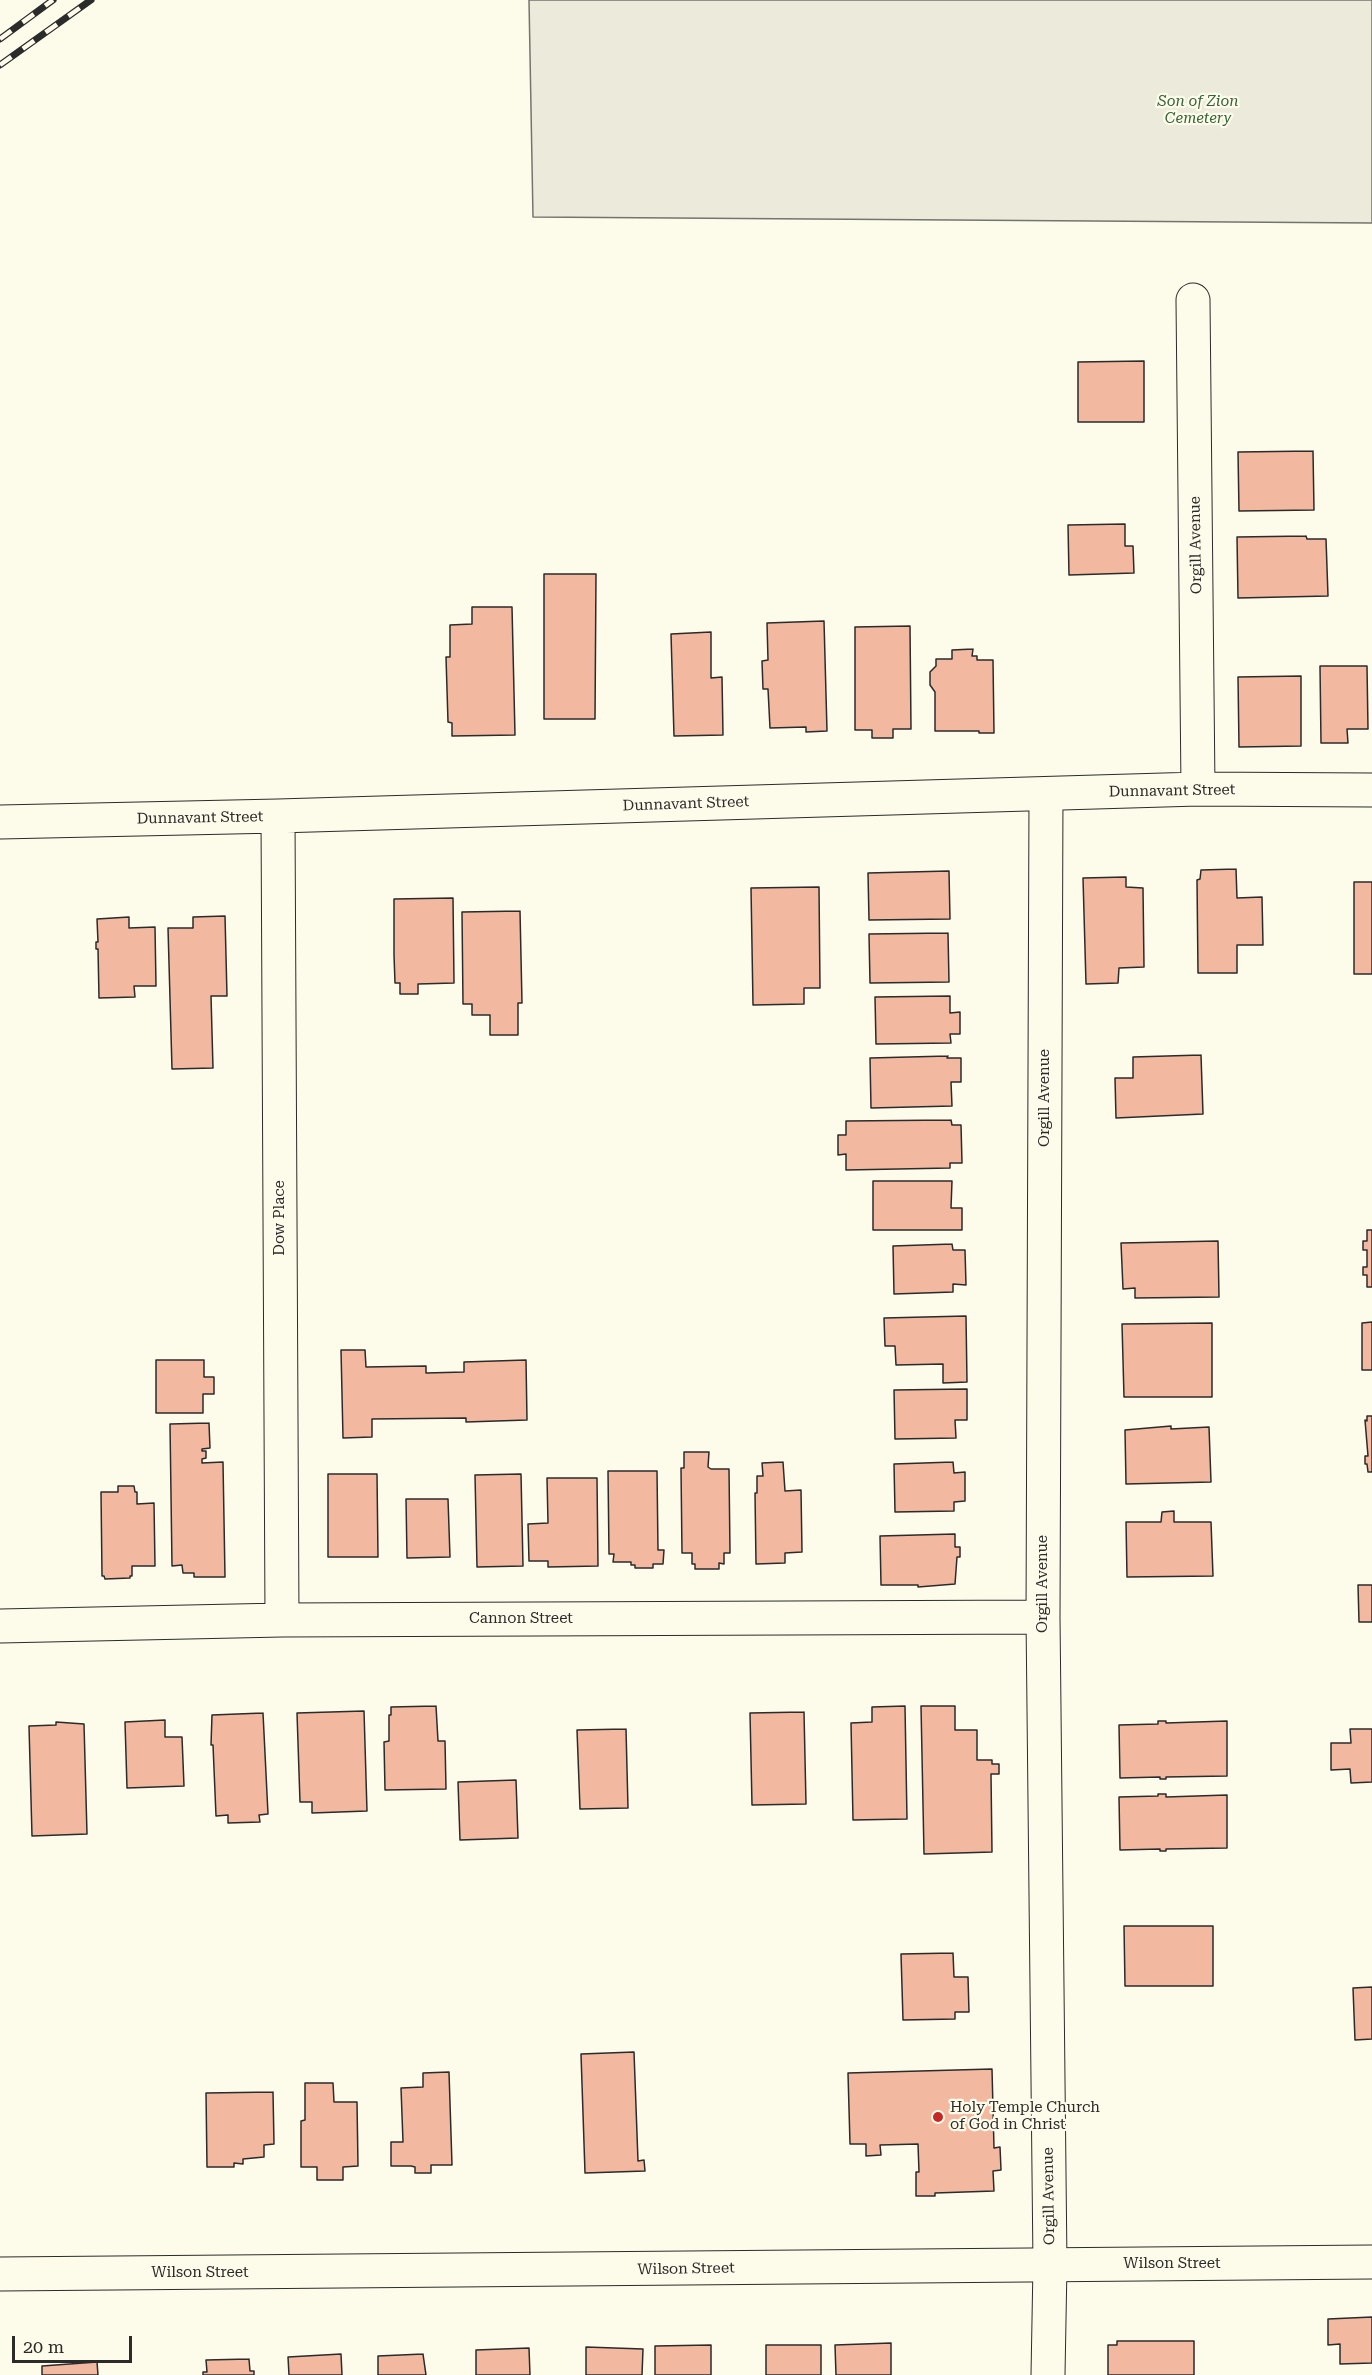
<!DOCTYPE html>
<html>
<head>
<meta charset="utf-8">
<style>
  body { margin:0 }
  #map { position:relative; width:1372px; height:2375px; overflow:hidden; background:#fdfbea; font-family:"Roboto Serif",serif }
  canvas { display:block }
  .scale { position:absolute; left:12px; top:2336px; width:120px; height:27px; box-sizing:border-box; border:3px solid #2b2b2b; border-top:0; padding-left:8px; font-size:18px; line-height:21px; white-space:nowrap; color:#2b2b2b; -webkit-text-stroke:4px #fdfbea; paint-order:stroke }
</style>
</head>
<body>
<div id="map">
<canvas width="1372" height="2375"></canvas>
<div class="scale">20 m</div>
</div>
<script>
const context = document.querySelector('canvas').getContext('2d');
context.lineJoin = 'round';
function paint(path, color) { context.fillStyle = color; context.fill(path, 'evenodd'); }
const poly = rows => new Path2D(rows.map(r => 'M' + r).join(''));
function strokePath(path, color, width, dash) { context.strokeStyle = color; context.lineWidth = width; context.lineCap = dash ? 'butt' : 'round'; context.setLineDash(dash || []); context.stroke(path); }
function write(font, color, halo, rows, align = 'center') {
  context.font = font + ' "Roboto Serif",serif'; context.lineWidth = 4.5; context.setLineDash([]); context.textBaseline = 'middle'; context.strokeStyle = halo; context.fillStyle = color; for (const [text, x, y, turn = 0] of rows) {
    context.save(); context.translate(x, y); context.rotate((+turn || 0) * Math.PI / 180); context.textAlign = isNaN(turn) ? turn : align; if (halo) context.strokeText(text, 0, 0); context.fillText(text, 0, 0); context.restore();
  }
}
const green = poly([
  [529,0,1372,0,1372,223,533,217,529,0]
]);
const building = poly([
  [1144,361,1144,422,1078,422,1078,362,1144,361],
  [1313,451,1314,510,1239,511,1238,452,1313,451],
  [1125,524,1125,546,1133,546,1134,573,1069,575,1068,525,1125,524],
  [1306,536,1307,539,1326,539,1328,596,1238,598,1237,537,1306,536],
  [544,574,596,574,595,719,544,719,544,574],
  [472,607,512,607,515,735,452,736,452,723,448,722,446,657,450,657,450,625,472,624,472,607],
  [824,621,827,731,806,732,806,727,770,728,768,689,763,689,762,661,768,660,767,623,824,621],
  [910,626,911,729,893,729,893,738,872,738,872,730,855,730,855,627,910,626],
  [711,632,711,678,722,677,723,735,674,736,671,634,711,632],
  [973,649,972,656,977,656,977,660,993,660,994,733,979,733,979,731,935,731,935,692,930,685,930,672,936,666,936,659,952,659,952,650,973,649],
  [1320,666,1367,666,1368,729,1347,729,1348,743,1321,743,1320,666],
  [1301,676,1301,746,1239,747,1238,677,1301,676],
  [1236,869,1237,898,1262,897,1263,945,1237,945,1237,973,1198,973,1197,880,1200,879,1201,870,1236,869],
  [949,871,950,919,869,920,868,873,949,871],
  [1126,877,1126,887,1143,888,1144,967,1119,968,1118,983,1086,984,1083,878,1126,877],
  [1354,882,1372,882,1372,974,1354,974,1354,882],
  [819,887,820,988,804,988,804,1004,753,1005,751,888,819,887],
  [453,898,454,983,418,984,418,994,400,994,400,983,395,983,394,955,394,899,453,898],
  [520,911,522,1003,518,1003,518,1035,490,1035,490,1015,472,1015,472,1004,463,1004,462,912,520,911],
  [225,916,227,996,211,996,213,1068,172,1069,168,928,193,928,193,917,225,916],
  [129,917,129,928,155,927,156,986,134,986,135,997,99,998,98,949,96,949,96,942,98,942,97,919,129,917],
  [948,933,949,982,870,983,869,934,948,933],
  [950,996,950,1013,960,1012,960,1034,950,1034,951,1043,876,1044,875,997,950,996],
  [1201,1055,1203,1114,1116,1118,1115,1078,1133,1078,1133,1057,1201,1055],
  [948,1056,947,1058,961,1058,961,1082,951,1082,952,1106,871,1108,870,1058,948,1056],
  [951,1120,952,1125,961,1125,962,1163,950,1163,950,1168,846,1170,846,1154,838,1155,838,1135,846,1135,846,1121,951,1120],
  [873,1181,952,1181,951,1208,962,1208,962,1230,873,1230,873,1181],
  [1367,1230,1372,1230,1372,1287,1367,1287,1367,1275,1363,1275,1363,1267,1367,1267,1367,1250,1363,1250,1363,1241,1367,1241,1367,1230],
  [1218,1241,1219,1297,1135,1298,1135,1288,1123,1289,1121,1243,1218,1241],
  [952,1244,953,1250,965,1250,966,1285,953,1284,953,1292,894,1294,893,1246,952,1244],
  [966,1316,967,1382,943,1383,943,1364,896,1365,895,1346,885,1346,884,1318,966,1316],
  [1372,1322,1372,1370,1362,1370,1362,1323,1372,1322],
  [1212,1323,1212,1397,1124,1397,1122,1324,1212,1323],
  [341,1350,365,1350,366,1367,426,1366,426,1373,464,1372,464,1362,526,1360,527,1420,466,1422,466,1418,372,1419,372,1437,343,1438,341,1350],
  [156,1360,204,1360,204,1377,214,1377,214,1394,203,1394,203,1413,156,1413,156,1360],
  [967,1389,967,1420,955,1420,956,1438,895,1439,894,1390,967,1389],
  [1367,1416,1372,1416,1372,1472,1368,1472,1367,1464,1365,1464,1365,1456,1368,1456,1365,1420,1367,1421,1367,1416],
  [209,1423,210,1448,202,1449,202,1451,206,1451,206,1458,202,1459,202,1463,223,1462,225,1577,194,1577,194,1573,183,1573,182,1565,172,1566,170,1424,209,1423],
  [1171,1426,1171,1429,1209,1427,1211,1482,1126,1484,1125,1430,1171,1426],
  [684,1452,709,1452,708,1467,711,1469,729,1469,730,1553,724,1553,724,1564,719,1563,719,1569,695,1569,695,1564,692,1564,692,1553,682,1553,681,1468,684,1468,684,1452],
  [783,1462,785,1491,801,1490,802,1552,785,1553,785,1563,756,1564,755,1493,757,1493,757,1476,763,1476,762,1463,783,1462],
  [953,1462,954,1473,965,1472,965,1501,954,1502,954,1511,895,1512,894,1464,953,1462],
  [608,1471,657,1471,658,1550,664,1550,663,1564,653,1564,653,1568,635,1568,635,1565,631,1565,631,1562,613,1562,614,1554,609,1554,608,1471],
  [328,1474,377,1474,378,1557,328,1557,328,1474],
  [521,1474,523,1566,477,1567,475,1475,521,1474],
  [547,1478,597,1478,598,1566,548,1567,548,1561,529,1561,528,1524,548,1523,547,1478],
  [118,1486,134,1486,135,1492,137,1492,137,1504,154,1503,155,1566,132,1566,132,1576,130,1576,130,1578,105,1579,104,1576,102,1576,101,1492,118,1492,118,1486],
  [406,1499,448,1499,450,1557,407,1558,406,1499],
  [1174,1511,1174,1522,1211,1522,1213,1576,1127,1577,1126,1522,1161,1522,1162,1512,1174,1511],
  [955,1534,955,1547,960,1547,960,1557,957,1557,955,1584,918,1587,918,1585,881,1585,880,1536,955,1534],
  [1358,1585,1372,1585,1372,1622,1359,1622,1358,1585],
  [436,1706,438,1741,445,1741,446,1789,385,1790,384,1742,389,1741,389,1715,391,1715,391,1707,436,1706],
  [905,1706,907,1819,853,1820,851,1723,872,1722,872,1707,905,1706],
  [921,1706,955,1706,955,1730,977,1730,977,1760,992,1760,992,1764,999,1764,999,1774,991,1774,992,1852,924,1854,921,1706],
  [364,1711,367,1811,312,1813,312,1802,300,1802,297,1713,364,1711],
  [804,1712,806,1804,752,1805,750,1713,804,1712],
  [263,1713,268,1814,259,1815,260,1822,228,1823,228,1815,216,1816,213,1745,211,1745,212,1715,263,1713],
  [165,1720,165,1737,182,1737,184,1786,127,1788,125,1722,165,1720],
  [1158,1721,1166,1721,1166,1723,1227,1721,1227,1776,1166,1777,1166,1779,1160,1779,1160,1777,1120,1778,1119,1725,1158,1724,1158,1721],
  [56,1722,84,1724,87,1834,32,1836,29,1726,56,1725,56,1722],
  [626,1729,628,1808,580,1809,577,1730,626,1729],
  [1350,1729,1372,1729,1372,1782,1351,1783,1350,1769,1331,1770,1331,1743,1351,1743,1350,1729],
  [516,1780,518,1838,460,1840,458,1782,516,1780],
  [1158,1794,1166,1794,1166,1797,1227,1795,1227,1848,1166,1849,1166,1851,1160,1851,1160,1849,1120,1850,1119,1797,1158,1796,1158,1794],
  [1124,1926,1213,1926,1213,1986,1125,1986,1124,1926],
  [953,1953,954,1977,968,1977,969,2012,955,2012,955,2019,903,2020,901,1954,953,1953],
  [1372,1987,1372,2039,1355,2040,1353,1988,1372,1987],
  [634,2052,638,2161,644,2160,645,2171,585,2173,581,2054,634,2052],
  [992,2069,994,2148,1000,2147,1001,2170,993,2171,994,2191,935,2193,935,2196,916,2196,916,2172,919,2172,918,2144,880,2145,881,2155,866,2156,866,2144,850,2144,848,2073,992,2069],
  [449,2072,452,2165,431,2165,431,2173,415,2173,415,2167,411,2166,391,2166,391,2142,403,2142,401,2088,423,2087,423,2073,449,2072],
  [305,2083,333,2083,334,2102,357,2102,358,2166,343,2167,343,2180,317,2180,317,2167,301,2167,301,2121,305,2120,305,2083],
  [273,2092,274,2144,264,2145,264,2157,243,2159,243,2164,234,2163,234,2167,207,2167,206,2093,273,2092],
  [1372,2317,1372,2363,1340,2364,1340,2344,1328,2345,1328,2319,1372,2317],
  [1117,2341,1194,2341,1194,2375,1108,2375,1108,2345,1117,2345,1117,2341],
  [891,2343,891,2375,836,2375,835,2345,891,2343],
  [711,2345,711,2375,655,2375,655,2346,711,2345],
  [766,2345,821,2345,821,2375,766,2375,766,2345],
  [586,2347,643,2349,642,2375,586,2375,586,2347],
  [529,2348,530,2375,476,2375,476,2350,529,2348],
  [341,2354,342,2375,289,2375,288,2357,341,2354],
  [423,2354,426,2375,378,2375,378,2356,423,2354],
  [249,2359,250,2371,254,2371,254,2375,203,2375,203,2372,207,2372,206,2360,249,2359],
  [97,2362,98,2375,42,2375,42,2366,97,2362]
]);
const minor = poly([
  [1193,300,1198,789],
  [1046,794,1043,1617,1050,2265,1048,2375],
  [278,816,282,1620],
  [0,822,278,816,1198,789,1372,790],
  [0,1626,282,1620,1043,1617]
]);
const tertiary = poly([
  [0,2274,1372,2262]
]);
const rail = poly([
  [0,39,53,0],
  [0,65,91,0]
]);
const markers = [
  [938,2117,6,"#c62828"]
];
const parkNames = [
  ["Son of Zion",1198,102],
  ["Cemetery",1198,119]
];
const streetNames = [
  ["Orgill Avenue",1196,545,-91],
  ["Dunnavant Street",1172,791,-1],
  ["Dunnavant Street",686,804,-2],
  ["Dunnavant Street",200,818,-1],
  ["Orgill Avenue",1045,1098,-90],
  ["Dow Place",280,1218,-90],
  ["Orgill Avenue",1043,1584,-90],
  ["Cannon Street",521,1619],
  ["Orgill Avenue",1049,2196,-91],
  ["Wilson Street",1172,2264],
  ["Wilson Street",686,2269,-1],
  ["Wilson Street",200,2273]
];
const poiNames = [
  ["Holy Temple Church",950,2108],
  ["of God in Christ",950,2125]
];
paint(green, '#ecebdb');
strokePath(green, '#74746e', 1.5);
paint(building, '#f2b8a0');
strokePath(building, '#2b2b2b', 1.5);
strokePath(minor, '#2b2b2b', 35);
strokePath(tertiary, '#2b2b2b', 35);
strokePath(minor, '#fdfbea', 33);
strokePath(tertiary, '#fdfbea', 33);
strokePath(rail, '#2b2b2b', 7);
strokePath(rail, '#fdfbea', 4.5, [14]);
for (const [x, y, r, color] of markers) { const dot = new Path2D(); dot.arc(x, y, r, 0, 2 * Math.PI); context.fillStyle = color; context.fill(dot); strokePath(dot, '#fdfbea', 2); }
write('italic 15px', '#34623c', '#fdfbea', parkNames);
write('15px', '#2b2b2b', '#fdfbea', streetNames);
write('15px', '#2b2b2b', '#fdfbea', poiNames, 'left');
</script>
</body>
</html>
